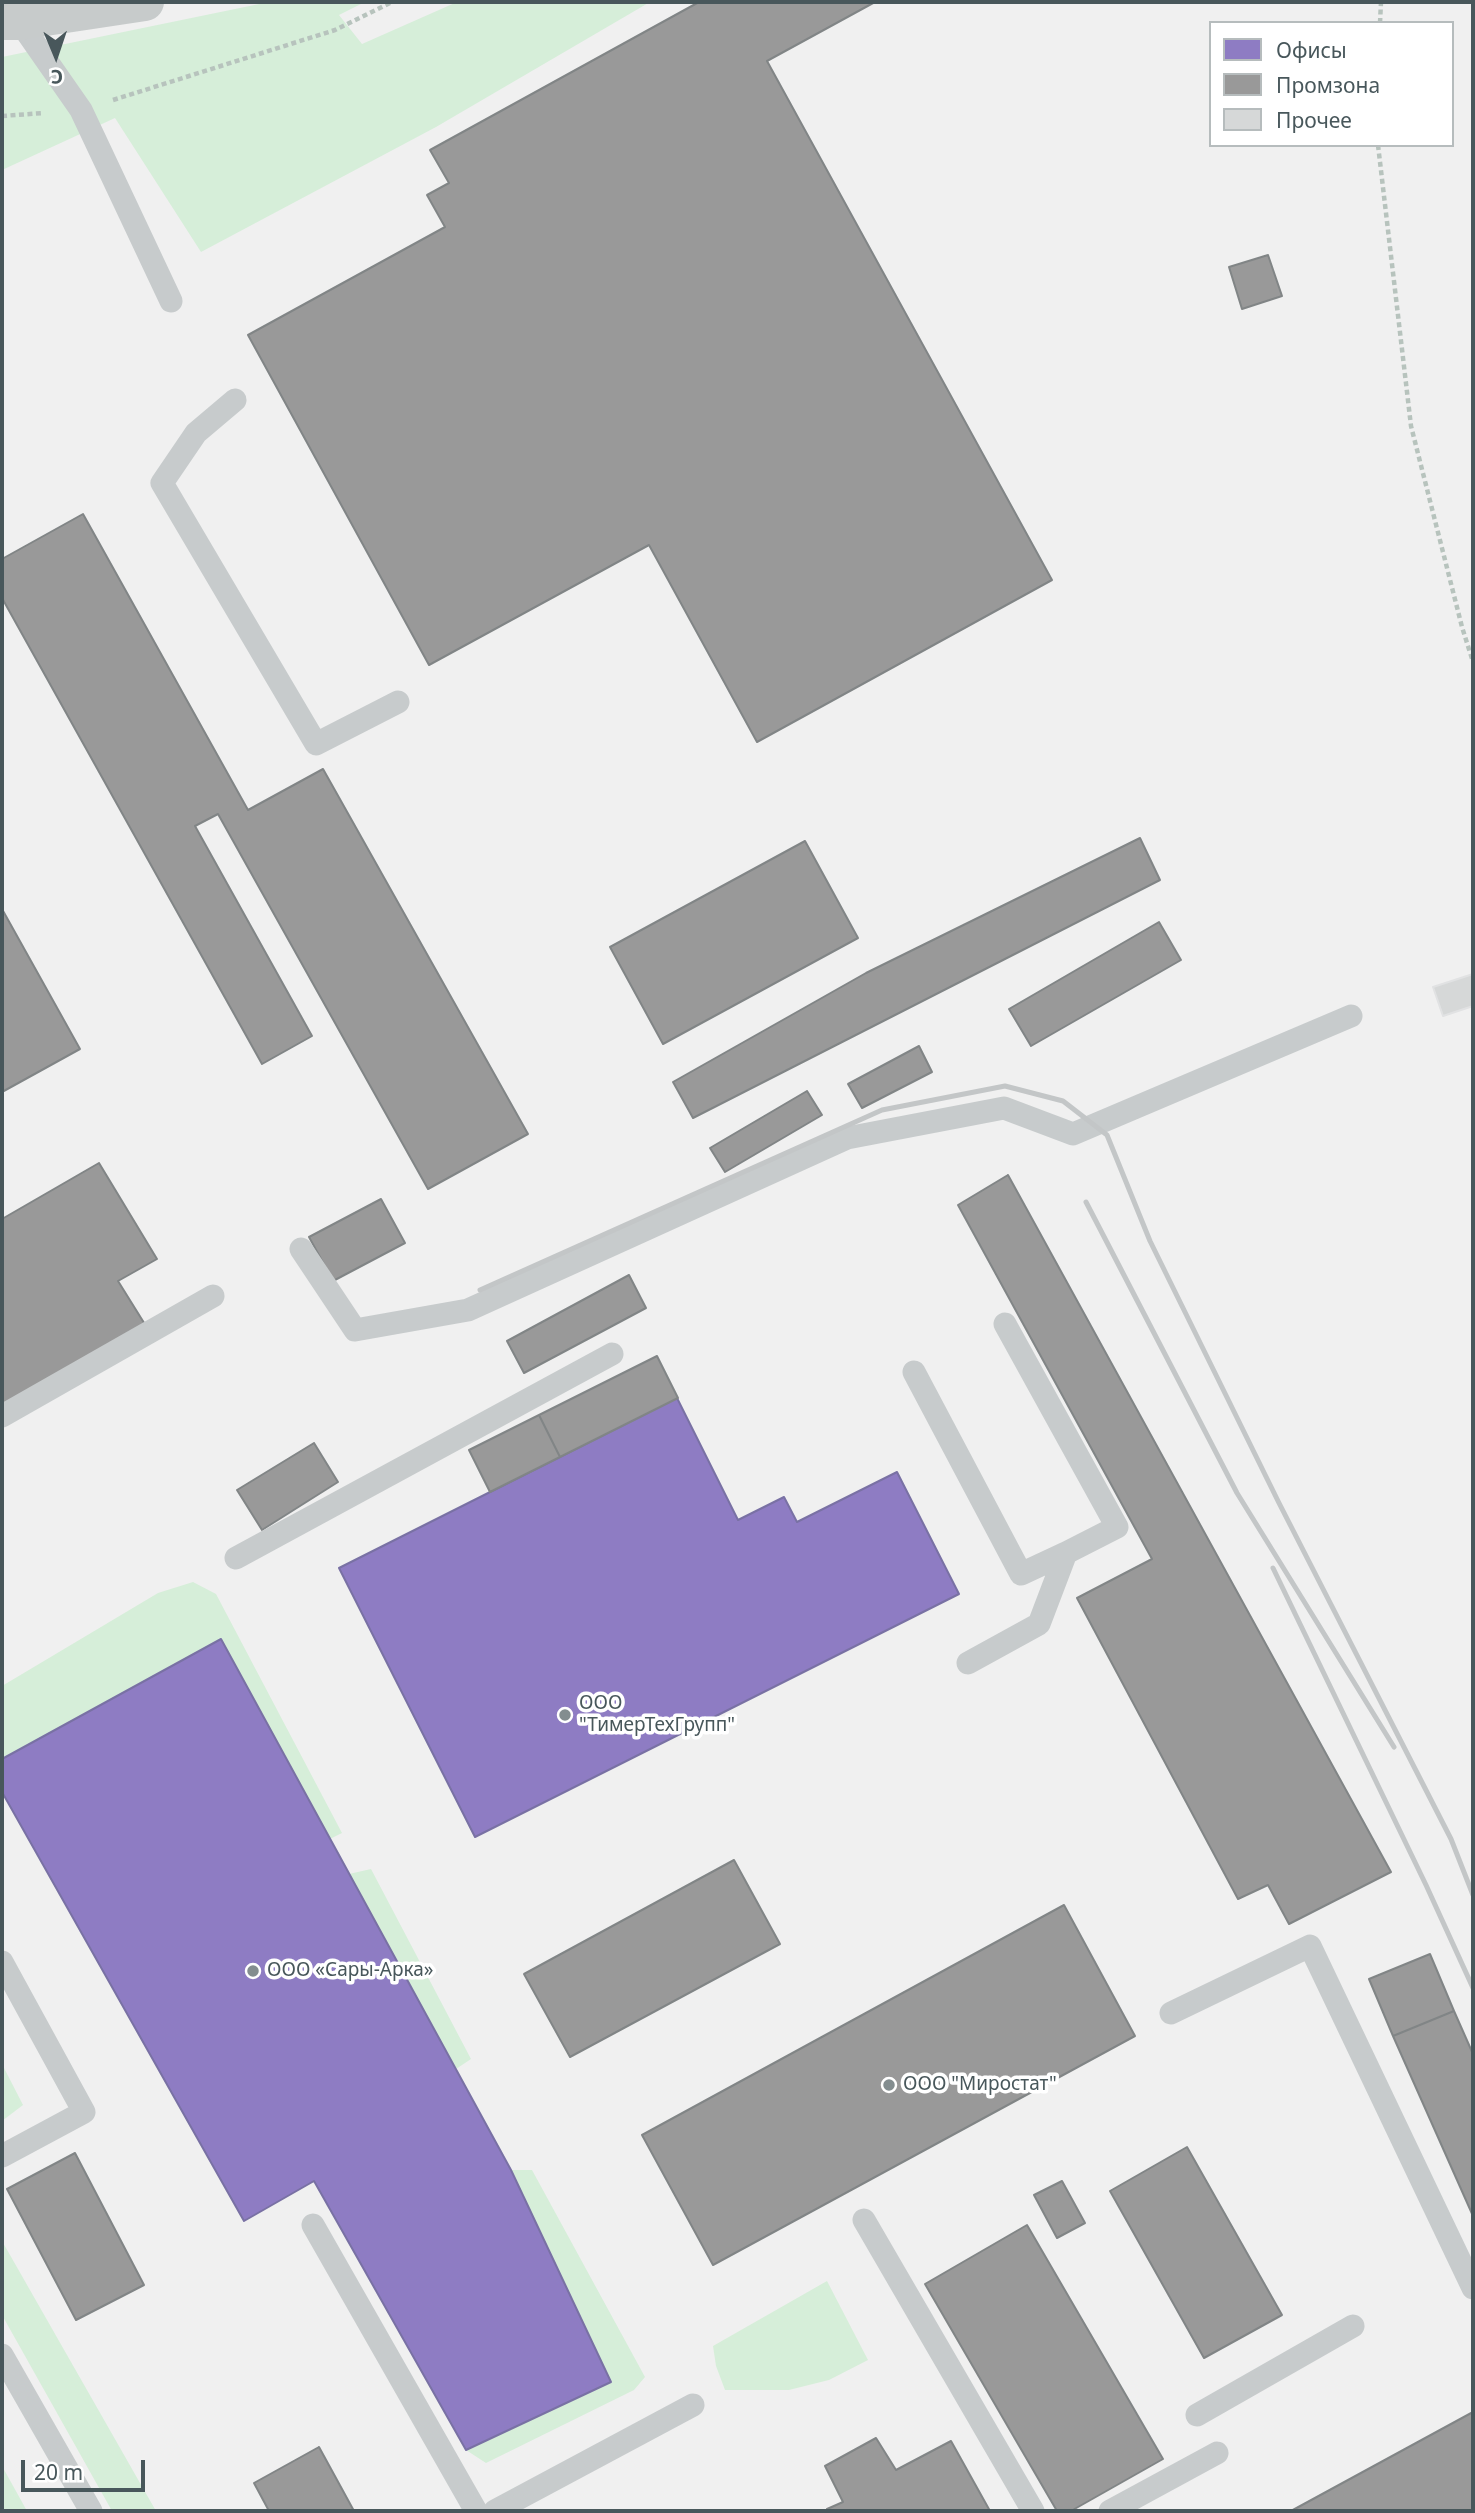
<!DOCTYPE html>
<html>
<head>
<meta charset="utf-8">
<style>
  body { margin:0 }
  #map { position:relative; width:1475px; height:2513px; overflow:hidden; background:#f0f0f0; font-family:"Noto Sans",sans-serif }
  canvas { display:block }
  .frame { position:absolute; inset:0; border:4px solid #48575b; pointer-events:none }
  .legend { position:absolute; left:1209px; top:21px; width:245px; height:126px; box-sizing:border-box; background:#fff; border:2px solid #b6bcbd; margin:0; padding:9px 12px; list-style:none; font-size:21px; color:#48575b }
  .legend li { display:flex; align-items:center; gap:14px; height:35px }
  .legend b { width:35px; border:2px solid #b6bcbd }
  .north { position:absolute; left:21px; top:21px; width:70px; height:70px; -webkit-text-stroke:5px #fff; paint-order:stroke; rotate:178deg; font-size:19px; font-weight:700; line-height:28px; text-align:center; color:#48575b }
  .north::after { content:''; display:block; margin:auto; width:24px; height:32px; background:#48575b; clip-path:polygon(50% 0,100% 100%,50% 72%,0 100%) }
  .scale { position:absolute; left:21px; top:2460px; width:124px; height:32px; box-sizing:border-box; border:4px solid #48575b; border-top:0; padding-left:9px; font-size:21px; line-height:24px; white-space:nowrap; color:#48575b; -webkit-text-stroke:5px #fff; paint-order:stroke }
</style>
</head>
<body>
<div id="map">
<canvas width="1475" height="2513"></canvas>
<div class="frame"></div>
<ul class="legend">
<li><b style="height:19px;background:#8e7cc3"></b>Офисы</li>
<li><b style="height:19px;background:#999"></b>Промзона</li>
<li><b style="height:19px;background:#d6d8d8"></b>Прочее</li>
</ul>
<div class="north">С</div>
<div class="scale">20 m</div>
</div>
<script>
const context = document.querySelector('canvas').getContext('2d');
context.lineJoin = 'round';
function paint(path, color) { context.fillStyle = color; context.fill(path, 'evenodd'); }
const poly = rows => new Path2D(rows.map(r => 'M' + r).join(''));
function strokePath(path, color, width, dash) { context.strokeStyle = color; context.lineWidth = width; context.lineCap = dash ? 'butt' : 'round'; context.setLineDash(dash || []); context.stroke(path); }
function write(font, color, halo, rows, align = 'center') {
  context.font = font + ' "Noto Sans",sans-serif'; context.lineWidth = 7; context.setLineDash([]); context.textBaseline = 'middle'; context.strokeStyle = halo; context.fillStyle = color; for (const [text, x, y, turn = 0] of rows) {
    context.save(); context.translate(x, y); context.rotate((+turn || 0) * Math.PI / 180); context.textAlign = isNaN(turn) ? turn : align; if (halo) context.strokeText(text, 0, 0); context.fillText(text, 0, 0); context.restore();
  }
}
const green = poly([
  [269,2,365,2,339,15,362,44,457,2,650,2,436,127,201,252,115,118,2,170,2,57],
  [193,1582,216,1594,342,1833,330,1839,221,1640,2,1759,2,1686,158,1593],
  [371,1869,471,2059,456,2069,349,1874],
  [2,2064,23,2105,2,2121],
  [511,2170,532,2170,645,2377,634,2390,486,2463,466,2450,610,2382],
  [2,2241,156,2511,112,2511,2,2315],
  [827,2281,868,2360,829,2380,789,2390,725,2390,716,2366,713,2346],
  [2,2466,27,2511,2,2511]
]);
const offices = poly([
  [677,1398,738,1520,784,1497,797,1522,897,1472,959,1594,475,1837,339,1568,677,1398],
  [221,1639,511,2170,611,2382,466,2450,314,2181,244,2221,2,1792,2,1759,221,1639]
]);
const industry = poly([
  [699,2,875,2,767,61,1052,580,757,742,649,545,429,665,248,335,445,227,427,195,449,183,430,150,699,2],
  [1268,255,1282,296,1242,309,1229,267,1268,255],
  [83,514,248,810,323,769,528,1134,428,1189,218,814,195,826,312,1036,262,1064,2,598,2,559,83,514],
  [1140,838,1160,880,693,1118,673,1082,866,973,1140,838],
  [805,841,858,938,663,1044,610,947,805,841],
  [2,909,80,1049,2,1092,2,909],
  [1159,922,1181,960,1031,1046,1009,1009,1159,922],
  [919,1046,932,1072,862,1108,848,1084,919,1046],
  [807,1091,822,1115,725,1172,710,1148,807,1091],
  [99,1163,157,1259,118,1281,146,1326,2,1409,2,1219,99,1163],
  [1008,1175,1391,1872,1289,1924,1268,1885,1238,1899,1077,1598,1152,1559,958,1205,1008,1175],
  [381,1199,405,1243,333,1281,309,1237,381,1199],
  [629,1275,646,1308,524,1373,507,1341,629,1275],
  [657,1356,678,1398,560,1457,539,1415,657,1356],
  [539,1415,560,1457,490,1492,469,1450,539,1415],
  [314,1443,338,1482,262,1530,237,1490,314,1443],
  [734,1860,780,1944,570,2057,524,1974,734,1860],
  [1064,1905,1135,2036,713,2265,642,2135,1064,1905],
  [1430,1954,1454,2011,1393,2036,1369,1979,1430,1954],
  [1454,2011,1473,2054,1473,2216,1393,2036,1454,2011],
  [1187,2147,1282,2315,1204,2358,1110,2191,1187,2147],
  [75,2153,144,2285,76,2320,7,2189,75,2153],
  [1062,2181,1085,2223,1057,2238,1034,2195,1062,2181],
  [1027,2225,1163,2459,1071,2511,1057,2511,925,2284,1027,2225],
  [1473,2412,1473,2511,1291,2511,1473,2412],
  [876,2438,896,2470,951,2441,990,2511,828,2511,827,2509,843,2502,825,2466,876,2438],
  [319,2447,354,2511,269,2511,254,2483,319,2447]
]);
const building = poly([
  [1473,974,1473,1006,1443,1016,1433,987,1473,974]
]);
const path = poly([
  [1380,23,1381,2],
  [113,100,335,30,392,2],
  [2,116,43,113],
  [1378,145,1411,426,1462,627,1473,662]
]);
const lane = poly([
  [19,21,81,110,171,301],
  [235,400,196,433,162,483,316,744,398,702],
  [301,1249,355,1330,468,1310,847,1138,1004,1108,1073,1134,1351,1016],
  [914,1372,1021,1574,1066,1553],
  [2,1416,213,1296],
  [236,1558,612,1354],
  [968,1663,1039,1624,1066,1553,1117,1527,1005,1324],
  [2,1962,84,2112,2,2156],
  [1171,2013,1310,1946,1473,2288],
  [864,2220,1033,2511],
  [313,2225,476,2511],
  [2,2355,91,2511],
  [1197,2415,1353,2326],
  [495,2511,693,2405],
  [1110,2511,1217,2453]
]);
const secondary = poly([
  [2,21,19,21,145,2]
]);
const rail = poly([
  [1086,1202,1237,1493,1394,1747],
  [480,1290,882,1110,1005,1086,1063,1101,1107,1135,1150,1241,1279,1503,1451,1839,1473,1895],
  [1273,1568,1426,1885,1473,1988]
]);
const markers = [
  [565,1715,7,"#838d8f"],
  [253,1971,7,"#838d8f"],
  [889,2085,7,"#838d8f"]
];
const poiNames = [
  ["ООО",579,1704],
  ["\"ТимерТехГрупп\"",579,1726],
  ["ООО «Сары-Арка»",267,1971],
  ["ООО \"Миростат\"",903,2085]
];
paint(green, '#d6eed9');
paint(offices, '#8e7cc3');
strokePath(offices, '#7971a4', 2);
paint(industry, '#999');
strokePath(industry, '#818586', 2);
paint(building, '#d6d8d8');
strokePath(building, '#e1e2e3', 2);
strokePath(path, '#b7c3bd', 4.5, [5, 3.5]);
strokePath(lane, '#c7cbcc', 23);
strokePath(secondary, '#c7cbcb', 38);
strokePath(rail, '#c3c6c7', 5);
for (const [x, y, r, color] of markers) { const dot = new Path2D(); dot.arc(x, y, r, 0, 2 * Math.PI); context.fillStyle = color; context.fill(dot); strokePath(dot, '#fff', 2.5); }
write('19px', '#48575b', '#fff', poiNames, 'left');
</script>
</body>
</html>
